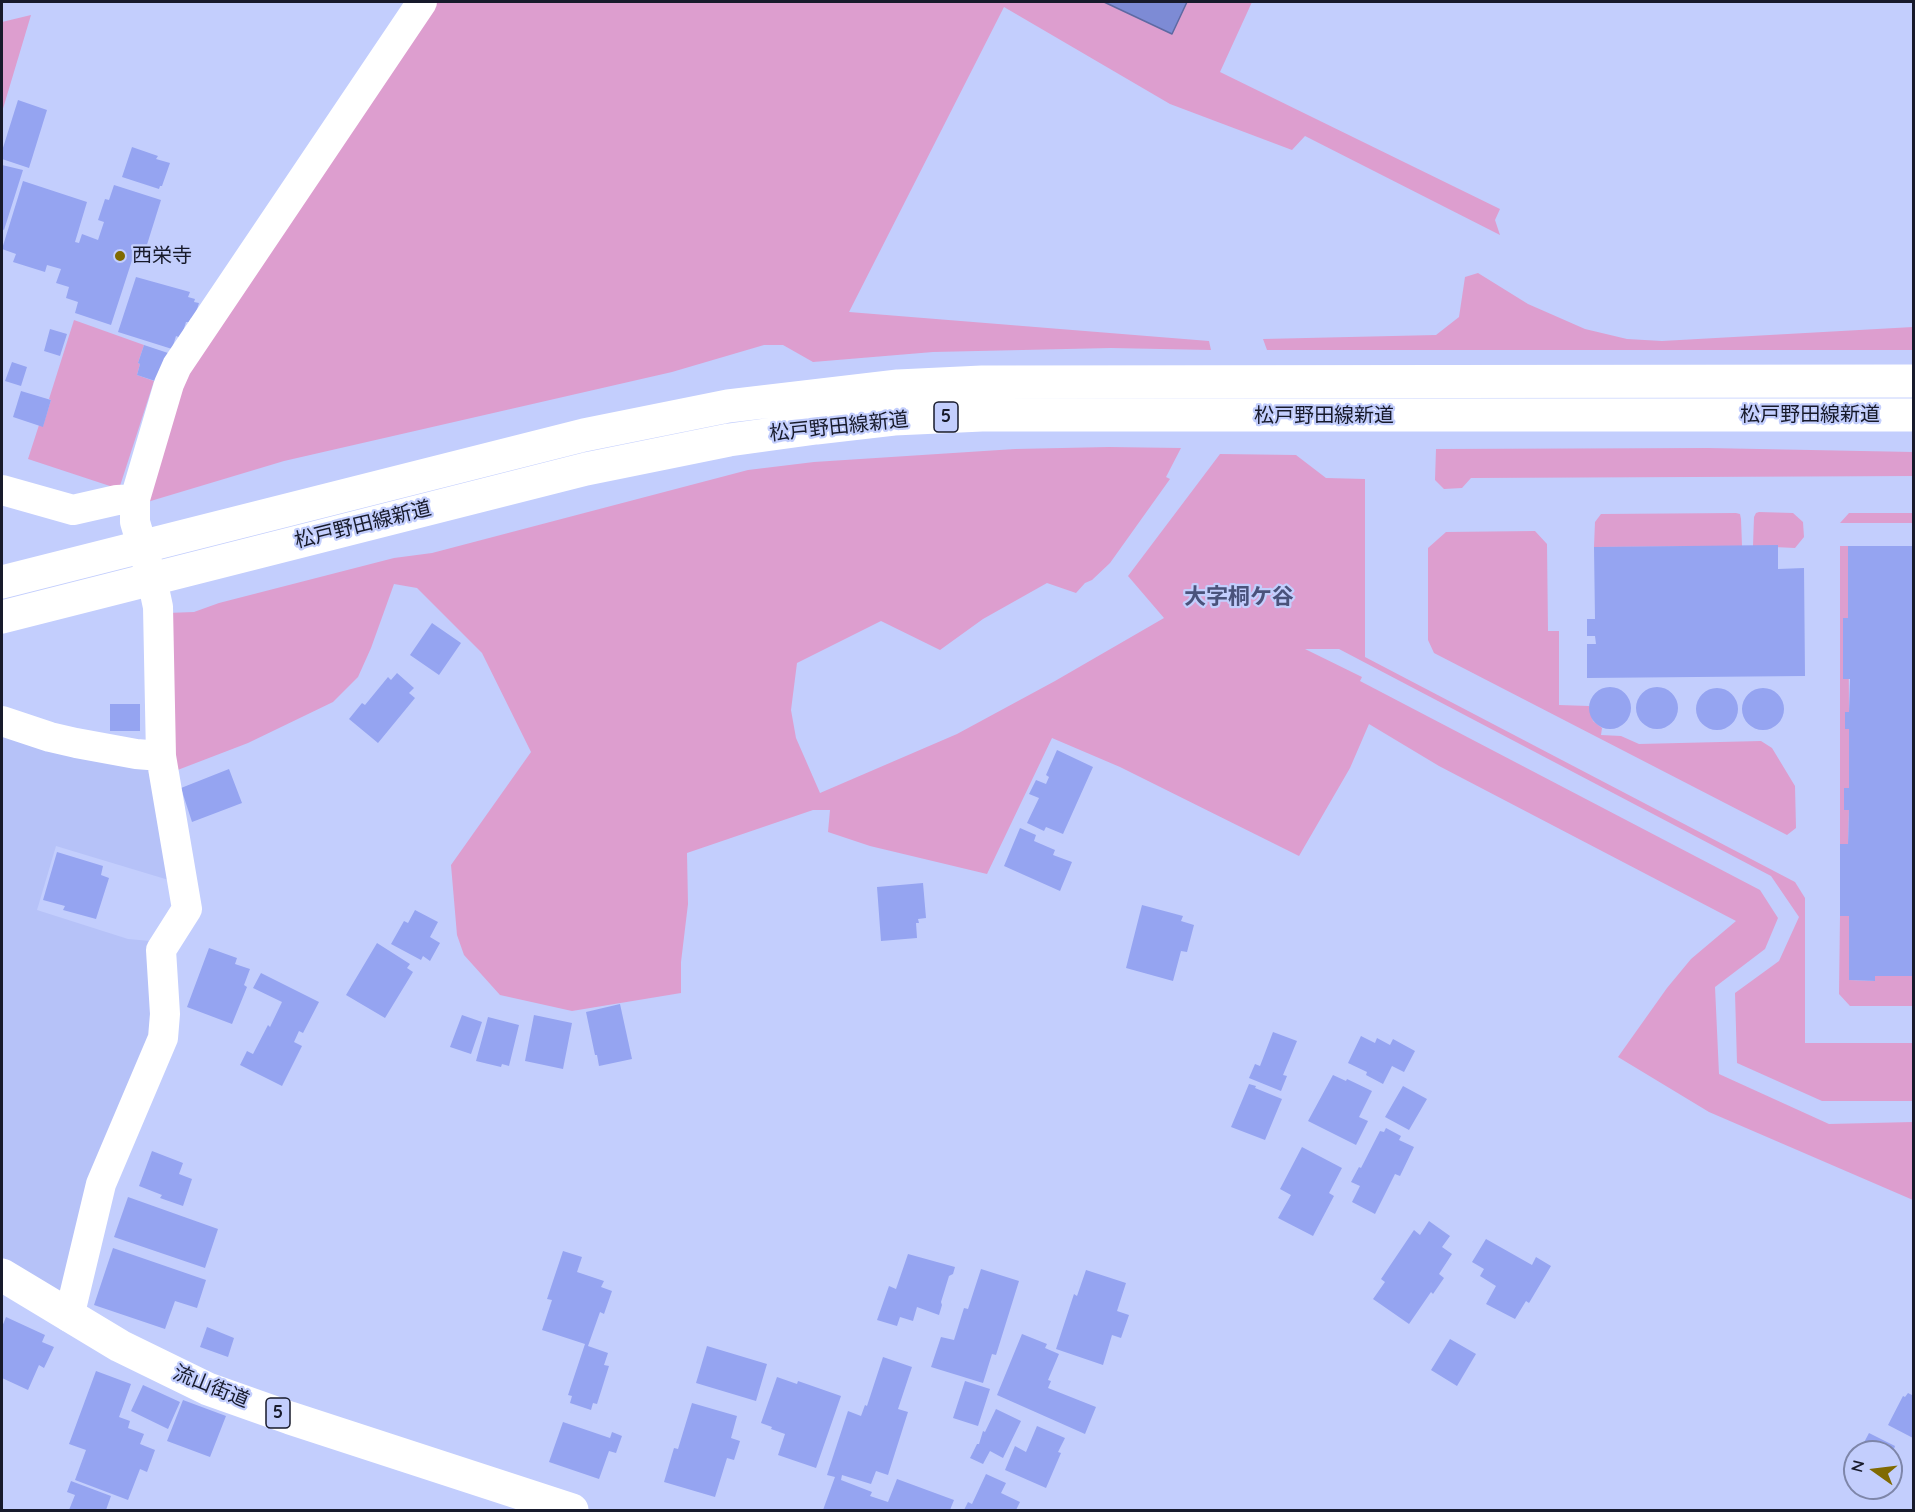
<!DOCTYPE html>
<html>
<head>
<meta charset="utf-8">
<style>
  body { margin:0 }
  #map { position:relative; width:1915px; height:1512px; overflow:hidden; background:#c3cefd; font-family:Quicksand,sans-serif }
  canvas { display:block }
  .frame { position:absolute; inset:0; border:3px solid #171a2b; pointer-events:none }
  .north { position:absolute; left:1843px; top:1440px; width:60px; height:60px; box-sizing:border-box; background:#c3cefd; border:2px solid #7e86a9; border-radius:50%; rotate:284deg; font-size:16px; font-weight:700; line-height:24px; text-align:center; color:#171a2b }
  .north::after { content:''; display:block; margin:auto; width:21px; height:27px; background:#806a02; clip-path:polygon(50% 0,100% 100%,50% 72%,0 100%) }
</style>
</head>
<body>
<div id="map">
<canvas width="1915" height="1512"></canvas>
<div class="frame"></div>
<div class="north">N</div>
</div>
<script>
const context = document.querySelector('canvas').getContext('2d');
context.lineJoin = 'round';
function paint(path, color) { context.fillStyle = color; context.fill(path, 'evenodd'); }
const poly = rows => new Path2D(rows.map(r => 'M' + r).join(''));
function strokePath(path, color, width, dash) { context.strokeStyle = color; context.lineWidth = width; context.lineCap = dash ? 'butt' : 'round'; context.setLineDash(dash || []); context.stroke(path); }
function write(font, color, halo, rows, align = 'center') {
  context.font = font + ' Quicksand,"Noto Sans JP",sans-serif'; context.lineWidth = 4.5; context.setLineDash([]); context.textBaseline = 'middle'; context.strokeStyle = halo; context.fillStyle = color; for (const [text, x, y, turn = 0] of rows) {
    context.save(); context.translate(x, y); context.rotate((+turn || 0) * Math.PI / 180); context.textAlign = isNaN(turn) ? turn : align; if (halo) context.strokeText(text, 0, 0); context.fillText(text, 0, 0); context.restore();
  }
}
const built = poly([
  [2,726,138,762,154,774,172,881,56,846,37,910,128,939,150,941,157,1027,69,1298,2,1257]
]);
const green = poly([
  [432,2,1252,2,1220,72,1500,209,1495,220,1500,235,1305,136,1292,150,1170,104,1004,7,849,312,1209,341,1211,350,1111,348,933,352,813,362,783,345,764,345,672,372,284,461,144,503,182,384],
  [31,15,2,112,2,22],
  [1478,273,1528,304,1585,329,1627,339,1662,341,1913,327,1913,350,1267,350,1263,339,1436,335,1459,317,1465,277],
  [74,320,144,345,138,363,140,364,137,375,154,381,119,489,28,459,39,425,43,426,51,400,49,399],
  [1109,447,1181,448,1166,477,1170,479,1110,563,1092,580,1085,583,1076,593,1047,583,983,619,940,650,881,621,797,663,791,710,796,738,820,793,957,734,1055,681,1164,618,1128,576,1220,454,1296,455,1326,478,1365,479,1365,657,1795,882,1805,898,1805,1043,1913,1043,1913,1101,1822,1101,1737,1063,1735,993,1779,961,1799,917,1771,876,1339,649,1305,649,1362,677,1360,681,1760,890,1778,918,1765,949,1715,987,1719,1074,1829,1124,1913,1122,1913,1200,1709,1112,1618,1057,1667,988,1691,959,1736,921,1439,766,1369,724,1350,768,1299,856,1120,767,1052,738,987,874,870,846,828,832,830,810,813,810,687,853,688,904,681,962,681,993,572,1011,500,995,464,955,457,935,451,865,531,752,482,653,417,588,394,584,371,648,358,677,333,702,248,743,175,771,167,613,194,612,219,603,394,558,432,553,748,470,814,462,1015,449],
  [1708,448,1913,452,1913,476,1471,478,1462,488,1444,489,1435,480,1436,449],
  [1759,512,1793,513,1803,522,1804,537,1795,548,1753,546,1754,517,1756,513],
  [1736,513,1740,514,1741,519,1742,546,1594,547,1595,522,1601,514],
  [1849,513,1913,513,1913,523,1840,523],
  [1535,531,1547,544,1548,631,1559,631,1559,705,1589,706,1593,721,1602,728,1601,735,1621,736,1639,744,1761,741,1772,748,1795,786,1796,828,1787,835,1434,653,1428,640,1428,548,1446,532],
  [1840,546,1848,546,1849,712,1845,712,1845,729,1849,729,1849,788,1844,788,1844,810,1849,810,1848,844,1840,844],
  [1840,916,1849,916,1849,980,1874,981,1875,976,1913,976,1913,1006,1850,1006,1839,994]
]);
const water = poly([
  [1104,2,1187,2,1172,34,1104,2]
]);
const building = poly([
  [18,100,47,110,29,168,2,159,2,151],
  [132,147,158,156,156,159,170,163,162,186,160,186,159,189,122,177],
  [2,165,23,170,4,230,2,229],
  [23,181,87,202,75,242,79,243,82,234,98,240,104,222,98,220,105,199,109,200,114,185,161,200,145,251,136,248,111,325,75,313,78,302,66,298,69,287,56,283,61,269,47,265,45,272,13,262,16,254,2,249],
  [136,277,190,292,188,297,195,299,194,302,199,303,194,319,191,318,189,322,186,322,181,338,176,336,172,349,118,332],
  [50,329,67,334,60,356,44,351],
  [144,345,171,354,161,383,137,375,140,364,138,363],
  [12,362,27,367,21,386,5,381],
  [21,391,51,400,43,427,13,417],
  [1778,545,1778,569,1804,568,1805,676,1587,678,1587,644,1596,644,1595,636,1587,636,1587,619,1595,619,1594,547],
  [1848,546,1914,546,1914,976,1875,976,1875,981,1849,980,1849,916,1840,916,1840,844,1848,844,1849,810,1844,810,1844,788,1849,788,1849,729,1845,729,1845,712,1849,712,1850,679,1843,679,1843,618,1848,618],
  [432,623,461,643,439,675,410,655],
  [397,673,414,688,409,693,415,698,378,743,349,719,362,703,365,705,388,677,391,680],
  '1636 708a21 21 0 1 1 42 0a21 21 0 1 1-42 0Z',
  '1589 708a21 21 0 1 1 42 0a21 21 0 1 1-42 0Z',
  '1742 709a21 21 0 1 1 42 0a21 21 0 1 1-42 0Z',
  '1696 709a21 21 0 1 1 42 0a21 21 0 1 1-42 0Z',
  [110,704,140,704,140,731,110,731],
  [1057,750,1093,767,1063,834,1046,827,1044,831,1027,823,1039,798,1029,794,1036,780,1046,784,1049,777,1046,775],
  [229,769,242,803,192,822,181,788],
  [1020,828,1036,835,1034,841,1055,850,1053,855,1072,862,1060,891,1004,866],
  [57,852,103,866,101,875,109,878,96,919,63,910,65,906,43,900],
  [923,883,926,918,918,919,919,923,916,923,917,938,881,941,877,887],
  [1142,905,1183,916,1181,921,1194,925,1187,952,1181,951,1173,981,1126,968],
  [415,910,438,922,430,937,440,943,430,961,423,956,421,960,391,944,404,921,408,923],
  [377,943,410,964,407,968,413,972,385,1018,346,995],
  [209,948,237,958,235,964,250,969,244,985,247,987,232,1024,187,1007],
  [261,973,319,1002,303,1033,299,1031,294,1042,302,1046,282,1086,240,1065,247,1051,253,1054,268,1025,270,1027,282,1002,253,988],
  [620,1004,632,1059,599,1066,597,1055,595,1055,586,1012],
  [462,1015,482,1022,471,1054,450,1047],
  [534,1015,572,1023,563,1069,525,1061],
  [488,1017,519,1025,509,1066,502,1064,501,1067,476,1061],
  [1273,1032,1297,1041,1283,1075,1287,1076,1281,1091,1249,1078,1255,1064,1260,1066],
  [1361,1036,1375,1043,1377,1038,1390,1045,1393,1039,1415,1051,1404,1072,1392,1066,1383,1084,1366,1075,1367,1072,1348,1063],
  [1333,1075,1346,1081,1347,1079,1372,1091,1359,1117,1368,1121,1356,1145,1308,1121],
  [1249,1084,1256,1086,1255,1088,1282,1099,1265,1140,1231,1127],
  [1403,1086,1427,1099,1409,1130,1385,1117],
  [1386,1128,1401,1136,1399,1140,1414,1147,1400,1176,1395,1174,1375,1214,1352,1202,1360,1186,1351,1182,1359,1167,1361,1168,1380,1131,1384,1132],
  [1302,1147,1342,1168,1329,1193,1334,1196,1313,1236,1278,1218,1291,1195,1280,1189],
  [152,1151,183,1163,179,1174,192,1179,183,1206,160,1198,162,1195,139,1186],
  [128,1197,218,1229,205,1268,114,1237],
  [1429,1221,1450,1236,1442,1247,1452,1254,1439,1274,1444,1278,1433,1294,1431,1292,1409,1324,1373,1299,1385,1282,1381,1279,1414,1230,1420,1235],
  [1486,1239,1532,1265,1536,1257,1551,1266,1529,1303,1526,1301,1515,1319,1486,1304,1496,1286,1480,1276,1484,1269,1472,1262],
  [113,1248,206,1280,197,1308,175,1301,165,1329,94,1305],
  [563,1251,582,1257,577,1272,604,1281,601,1287,612,1291,604,1314,600,1312,588,1346,608,1353,604,1365,609,1366,597,1404,593,1403,591,1410,570,1403,572,1396,568,1395,585,1344,542,1330,552,1300,547,1299],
  [908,1254,955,1267,953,1274,949,1276,941,1302,942,1305,939,1315,917,1307,913,1321,900,1317,897,1326,877,1320,889,1286,896,1289],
  [981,1269,1019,1281,996,1355,992,1354,983,1383,931,1367,941,1337,954,1340,964,1308,968,1309],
  [1086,1270,1126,1283,1117,1311,1129,1315,1121,1338,1112,1335,1103,1365,1056,1349,1074,1294,1077,1296],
  [6,1317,45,1335,42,1342,54,1347,44,1368,39,1365,28,1390,2,1378,2,1327],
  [207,1327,234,1338,228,1357,200,1347],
  [1022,1334,1047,1344,1045,1348,1059,1354,1048,1380,1051,1381,1048,1388,1096,1407,1085,1434,997,1395],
  [1450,1339,1476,1354,1457,1386,1431,1370],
  [707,1346,767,1364,756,1401,696,1383],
  [883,1357,912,1367,898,1409,908,1412,888,1475,876,1471,871,1484,842,1475,841,1480,872,1492,870,1496,888,1502,897,1479,954,1500,950,1510,823,1510,835,1477,827,1475,848,1411,861,1416,865,1405,867,1406],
  [96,1371,131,1384,119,1417,130,1421,128,1428,144,1434,140,1444,155,1450,147,1472,140,1469,128,1500,75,1480,86,1450,69,1444],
  [777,1377,797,1384,798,1381,841,1396,816,1468,778,1455,785,1434,771,1429,772,1427,761,1423],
  [965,1381,990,1389,978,1426,953,1418],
  [143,1385,180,1402,168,1429,131,1411],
  [1908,1393,1914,1396,1913,1438,1888,1425,1903,1396,1905,1397],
  [183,1400,226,1416,210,1457,167,1441],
  [692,1403,737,1416,731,1438,740,1441,734,1460,727,1458,715,1497,664,1482,674,1448,678,1449],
  [996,1409,1021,1421,1003,1458,990,1451,983,1464,970,1458,977,1444,979,1444,983,1431,985,1432],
  [563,1422,610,1438,612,1432,622,1436,616,1453,609,1451,599,1479,549,1462],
  [1037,1426,1065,1438,1058,1452,1061,1453,1046,1488,1005,1470,1015,1446,1026,1452],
  [1869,1433,1895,1446,1893,1452,1859,1452],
  [986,1474,1006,1483,1001,1493,1020,1502,1016,1510,964,1510,968,1502,972,1504],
  [71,1481,111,1496,106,1510,69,1510,75,1495,67,1492]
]);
const street = poly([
  [2,490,73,510,117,500,135,499,169,384,177,366,422,2],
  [2,721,50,737,76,743,136,754,161,756],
  [69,1317,101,1184,163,1038,165,1014,161,950,187,909,161,756,158,607,152,579,135,522,135,499]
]);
const primary = poly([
  [2,582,584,435,728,406,898,386,982,382,1914,381],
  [2,617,586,469,729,440,816,428,894,419,982,415,1914,415],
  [2,1275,120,1346,208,1389,290,1418,572,1510]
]);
const markers = [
  [120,256,6,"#806a02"]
];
const shields = [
  [946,417,24],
  [278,1413,24]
];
const shieldNames = [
  ["5",946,417],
  ["5",278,1413]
];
const poiNames = [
  ["西栄寺",132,256]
];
const streetNames = [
  ["松戸野田線新道",1810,415],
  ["松戸野田線新道",1324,416],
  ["松戸野田線新道",839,427,-6],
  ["松戸野田線新道",363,525,-14],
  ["流山街道",211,1387,22]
];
const quarterNames = [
  ["大字桐ケ谷",1239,597]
];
paint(built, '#b6c2f8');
paint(green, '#dd9ecf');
paint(water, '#7d8bd5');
strokePath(water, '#5e69a2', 1.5);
paint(building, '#95a4f1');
strokePath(street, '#fff', 30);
strokePath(primary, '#fff', 33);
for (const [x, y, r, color] of markers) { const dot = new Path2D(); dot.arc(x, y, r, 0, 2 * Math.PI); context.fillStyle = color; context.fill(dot); strokePath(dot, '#c3cefd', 2); }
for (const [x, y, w] of shields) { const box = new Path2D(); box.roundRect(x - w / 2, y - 15, w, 30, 4.5); context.fillStyle = '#c3cefd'; context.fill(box); strokePath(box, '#171a2b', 1.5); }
write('bold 18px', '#171a2b', null, shieldNames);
write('20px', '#171a2b', '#c3cefd', poiNames, 'left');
write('20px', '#171a2b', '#c3cefd', streetNames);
write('bold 22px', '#4a527b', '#c3cefd', quarterNames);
</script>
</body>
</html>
